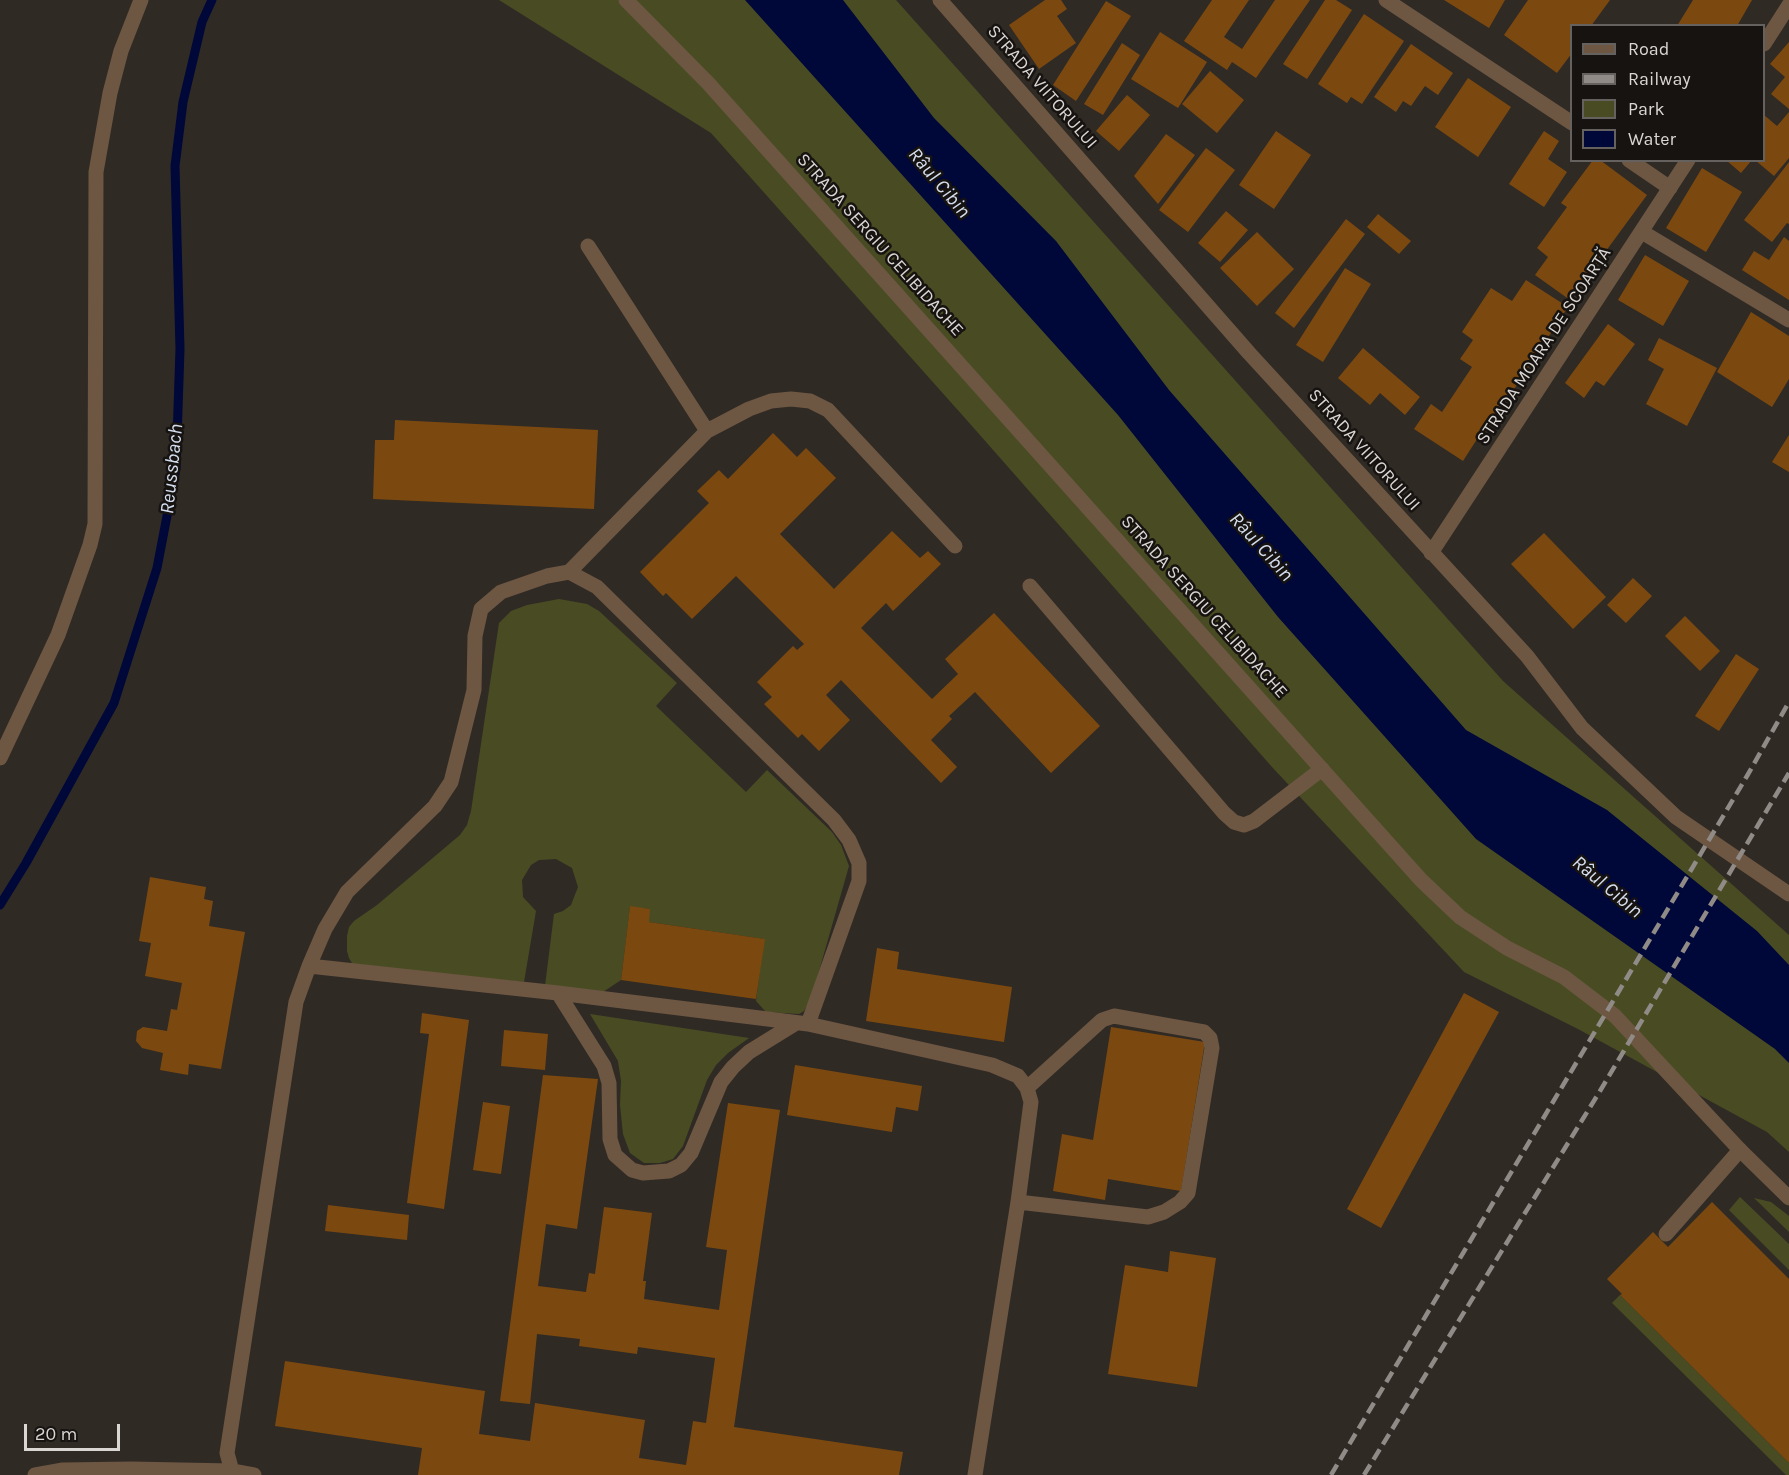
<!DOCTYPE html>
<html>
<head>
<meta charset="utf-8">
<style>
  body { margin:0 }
  #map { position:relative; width:1789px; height:1475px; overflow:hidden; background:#302a25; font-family:Karla,sans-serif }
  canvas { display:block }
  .legend { position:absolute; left:1570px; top:24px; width:195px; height:138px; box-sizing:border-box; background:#161311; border:2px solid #64615f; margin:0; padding:8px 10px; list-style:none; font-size:18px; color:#dad6d3 }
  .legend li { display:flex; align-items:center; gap:12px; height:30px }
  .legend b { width:30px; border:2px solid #64615f }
  .scale { position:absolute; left:24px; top:1424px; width:96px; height:27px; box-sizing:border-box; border:3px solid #dad6d3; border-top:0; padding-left:8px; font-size:18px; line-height:21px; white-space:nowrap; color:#dad6d3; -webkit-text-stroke:4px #161311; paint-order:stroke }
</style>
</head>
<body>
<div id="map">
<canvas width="1789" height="1475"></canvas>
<ul class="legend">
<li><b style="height:8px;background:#6d5742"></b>Road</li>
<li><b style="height:8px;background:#908b87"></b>Railway</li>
<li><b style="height:16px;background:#494c23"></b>Park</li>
<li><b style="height:16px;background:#000739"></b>Water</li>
</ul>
<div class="scale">20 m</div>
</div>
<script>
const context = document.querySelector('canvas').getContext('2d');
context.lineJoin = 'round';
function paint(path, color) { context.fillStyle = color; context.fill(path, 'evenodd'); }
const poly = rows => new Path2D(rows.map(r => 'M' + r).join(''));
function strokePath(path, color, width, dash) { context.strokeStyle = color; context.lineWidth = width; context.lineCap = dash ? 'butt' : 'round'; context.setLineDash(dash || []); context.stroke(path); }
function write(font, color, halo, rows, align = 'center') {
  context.font = font + ' Karla,sans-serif'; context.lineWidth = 5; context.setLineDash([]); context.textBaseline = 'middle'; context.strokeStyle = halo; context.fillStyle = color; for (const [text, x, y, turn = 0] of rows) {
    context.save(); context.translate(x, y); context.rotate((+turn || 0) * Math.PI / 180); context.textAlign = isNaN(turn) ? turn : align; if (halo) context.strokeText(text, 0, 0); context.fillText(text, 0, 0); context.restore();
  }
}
const green = poly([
  [499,0,896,0,1503,681,1789,935,1789,1152,1767,1132,1578,1029,1464,972,1272,767,972,426,711,133],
  [559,599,587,604,599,611,677,683,656,706,746,792,767,770,832,832,841,845,849,866,811,999,804,1011,799,1014,766,1012,756,1001,764,939,649,922,649,909,630,907,621,980,603,992,545,986,554,914,563,911,571,905,578,887,572,868,556,859,539,860,531,865,522,880,523,897,536,911,524,982,353,965,349,958,347,951,347,936,349,927,354,921,377,905,460,835,467,825,471,811,499,623,511,611,527,605],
  [590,1014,749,1038,728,1053,716,1065,707,1080,683,1146,673,1159,660,1163,644,1163,630,1153,623,1134,620,1105,621,1081,618,1061],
  [1740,1197,1789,1244,1789,1270,1729,1210],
  [1754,1198,1771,1202,1789,1216,1789,1232],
  [1620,1295,1789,1463,1789,1475,1786,1475,1612,1303]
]);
const water = poly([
  [745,0,843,0,934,118,1056,241,1169,390,1466,730,1607,810,1757,931,1789,965,1789,1063,1775,1049,1476,839,1278,617,1118,415]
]);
const stream = poly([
  [0,905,26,863,114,703,157,568,176,469,180,349,175,166,183,102,202,22,212,0]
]);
const building = poly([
  [1045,0,1061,0,1067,9,1057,16,1076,43,1039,69,1009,25],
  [1212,0,1249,0,1224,37,1242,49,1275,0,1310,0,1256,78,1232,62,1227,70,1184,41],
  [1325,0,1336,0,1352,10,1307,79,1283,64],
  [1444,0,1505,0,1489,28],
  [1528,0,1610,0,1591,26,1572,26,1572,53,1557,73,1504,35],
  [1693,0,1752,0,1737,26,1677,26],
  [1106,1,1131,16,1076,101,1053,85],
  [1364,14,1404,41,1362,104,1351,97,1347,103,1318,84],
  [1160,32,1207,62,1178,108,1131,79],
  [1789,42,1789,109,1771,94,1785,77,1770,64],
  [1122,43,1140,55,1103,115,1084,104],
  [1411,44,1453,73,1438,95,1425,86,1411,106,1403,101,1396,112,1374,97],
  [1210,71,1244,100,1217,133,1182,104],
  [1468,78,1511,107,1478,157,1435,127],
  [1127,95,1150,115,1119,151,1096,131],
  [1789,112,1789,158,1774,176,1755,160,1764,160,1764,115,1777,126],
  [1276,131,1311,155,1274,209,1239,185],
  [1544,131,1559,141,1548,159,1567,172,1544,207,1509,184],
  [1166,134,1195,155,1158,204,1134,176],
  [1206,148,1235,170,1188,232,1159,210],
  [1593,160,1600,160,1647,195,1570,300,1535,275,1548,257,1537,248,1567,207,1561,203],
  [1726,160,1752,160,1741,173],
  [1789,162,1789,224,1787,223,1772,242,1744,220],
  [1702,168,1742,192,1706,252,1666,228],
  [1226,211,1248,230,1220,262,1198,243],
  [1378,214,1411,241,1399,254,1367,227],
  [1346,219,1365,234,1294,328,1275,313],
  [1257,232,1294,269,1257,306,1220,268],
  [1784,237,1789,241,1789,300,1742,270,1754,251,1769,260],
  [1645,255,1689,281,1663,326,1618,300],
  [1345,268,1371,284,1323,362,1296,345],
  [1526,280,1568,307,1482,438,1479,436,1463,461,1414,429,1431,404,1442,412,1472,367,1460,359,1473,340,1462,332,1491,288,1512,301],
  [1751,312,1789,336,1789,379,1772,407,1717,372],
  [1608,324,1635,344,1604,386,1596,381,1584,398,1565,383],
  [1659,338,1717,368,1687,426,1646,404,1664,369,1648,360],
  [1363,348,1420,397,1405,415,1380,393,1370,405,1338,378],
  [395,420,598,430,594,509,373,499,375,440,394,440],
  [773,433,797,457,806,448,836,478,780,534,834,589,892,531,920,558,928,551,941,564,893,611,886,603,861,628,932,699,958,674,945,659,994,613,1100,726,1051,773,975,692,949,716,952,719,931,740,957,767,941,783,841,680,826,695,850,720,819,751,802,734,798,738,764,704,772,697,757,682,793,646,797,650,804,644,736,576,692,619,666,593,663,596,640,572,709,503,697,491,719,470,728,479],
  [1789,435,1789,472,1772,462],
  [1544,533,1606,597,1573,629,1511,564],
  [1633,578,1652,596,1626,623,1607,605],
  [1685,616,1720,651,1700,671,1665,636],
  [1736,654,1759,669,1719,731,1695,716],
  [150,877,206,887,204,899,213,901,209,926,245,932,221,1069,189,1064,188,1075,160,1070,163,1053,142,1048,136,1041,137,1031,143,1027,167,1031,171,1009,177,1010,182,983,145,976,151,943,139,941],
  [630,906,650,909,649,922,765,939,756,999,621,980],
  [877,948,899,952,897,969,1012,987,1004,1042,866,1021],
  [1464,993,1499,1012,1381,1228,1347,1209],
  [422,1013,469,1020,444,1209,407,1203,429,1034,420,1033],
  [1111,1027,1205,1042,1181,1191,1108,1179,1105,1200,1053,1191,1062,1134,1093,1140],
  [504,1030,548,1034,545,1070,501,1066],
  [795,1065,922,1086,918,1111,896,1107,892,1132,787,1115],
  [543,1075,598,1079,577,1229,546,1224,538,1286,586,1292,589,1273,595,1274,604,1207,652,1213,643,1281,646,1281,644,1299,719,1310,727,1250,706,1247,728,1103,780,1110,734,1427,903,1452,899,1475,418,1475,422,1448,275,1426,285,1361,485,1391,479,1434,530,1441,535,1403,645,1420,639,1458,686,1465,693,1421,706,1423,715,1358,638,1347,637,1354,579,1346,580,1339,537,1334,530,1404,500,1401],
  [483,1102,510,1106,501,1174,473,1170],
  [1712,1202,1789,1279,1789,1463,1620,1295,1622,1294,1607,1279,1653,1232,1668,1247],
  [328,1205,409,1215,407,1240,325,1231],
  [1170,1251,1216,1258,1197,1387,1108,1374,1125,1265,1168,1272]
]);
const service = poly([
  [588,246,707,431],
  [569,572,707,431,749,409,771,401,791,399,810,401,828,410,955,546],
  [1030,586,1224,813,1234,822,1244,825,1254,821,1322,769],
  [309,966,558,993,808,1024],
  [558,993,604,1066,609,1083,610,1139,615,1155,632,1170,643,1173,669,1171,681,1165,691,1153,721,1082,733,1067,749,1052,796,1023],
  [1018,1202,1148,1217,1164,1212,1180,1202,1188,1193,1212,1048,1210,1038,1204,1032,1114,1016,1102,1020,1027,1088],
  [1666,1234,1740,1150],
  [35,1475,63,1470,131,1469,232,1471,254,1475],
  [233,1475,227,1453,296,1002,309,966,325,929,347,892,435,806,451,782,474,690,475,636,481,609,501,592,547,576,569,572,597,587,834,820,849,840,859,863,859,881,808,1024,992,1065,1018,1076,1027,1088,1031,1102,1018,1202,975,1475]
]);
const minor = poly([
  [626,0,708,83,1421,880,1460,917,1507,948,1564,977,1615,1016,1740,1150,1789,1198],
  [1386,0,1572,123],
  [1629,160,1670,188],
  [1642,232,1789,320],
  [0,758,58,635,90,545,95,524,96,172,110,93,121,51,141,0]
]);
const tertiary = poly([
  [940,0,1249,353,1527,656,1582,728,1676,817,1789,894],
  [1764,44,1789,5],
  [1431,553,1688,160]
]);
const rail = poly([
  [1331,1475,1747,776,1789,702],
  [1364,1475,1600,1091,1789,773]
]);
const streetNames = [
  ["STRADA VIITORULUI",1042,87,49],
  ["STRADA SERGIU CELIBIDACHE",880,245,48],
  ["STRADA MOARA DE SCOARȚĂ",1544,346,-57],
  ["STRADA VIITORULUI",1364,450,48],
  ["STRADA SERGIU CELIBIDACHE",1204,607,48]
];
const waterNames = [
  ["Râul Cibin",939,183,50],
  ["Reussbach",172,469,-84],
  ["Râul Cibin",1261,547,48],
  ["Râul Cibin",1607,887,40]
];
paint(green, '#494c23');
paint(water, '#000739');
strokePath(stream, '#000739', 9);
paint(building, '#7b490f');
strokePath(service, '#6d5742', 15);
strokePath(minor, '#6d5742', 15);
strokePath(tertiary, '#6d5742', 15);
strokePath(rail, '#908b87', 4.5, [12, 6]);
write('18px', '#dad6d3', '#161311', streetNames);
write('italic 20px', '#d5deef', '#161311', waterNames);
</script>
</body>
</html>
